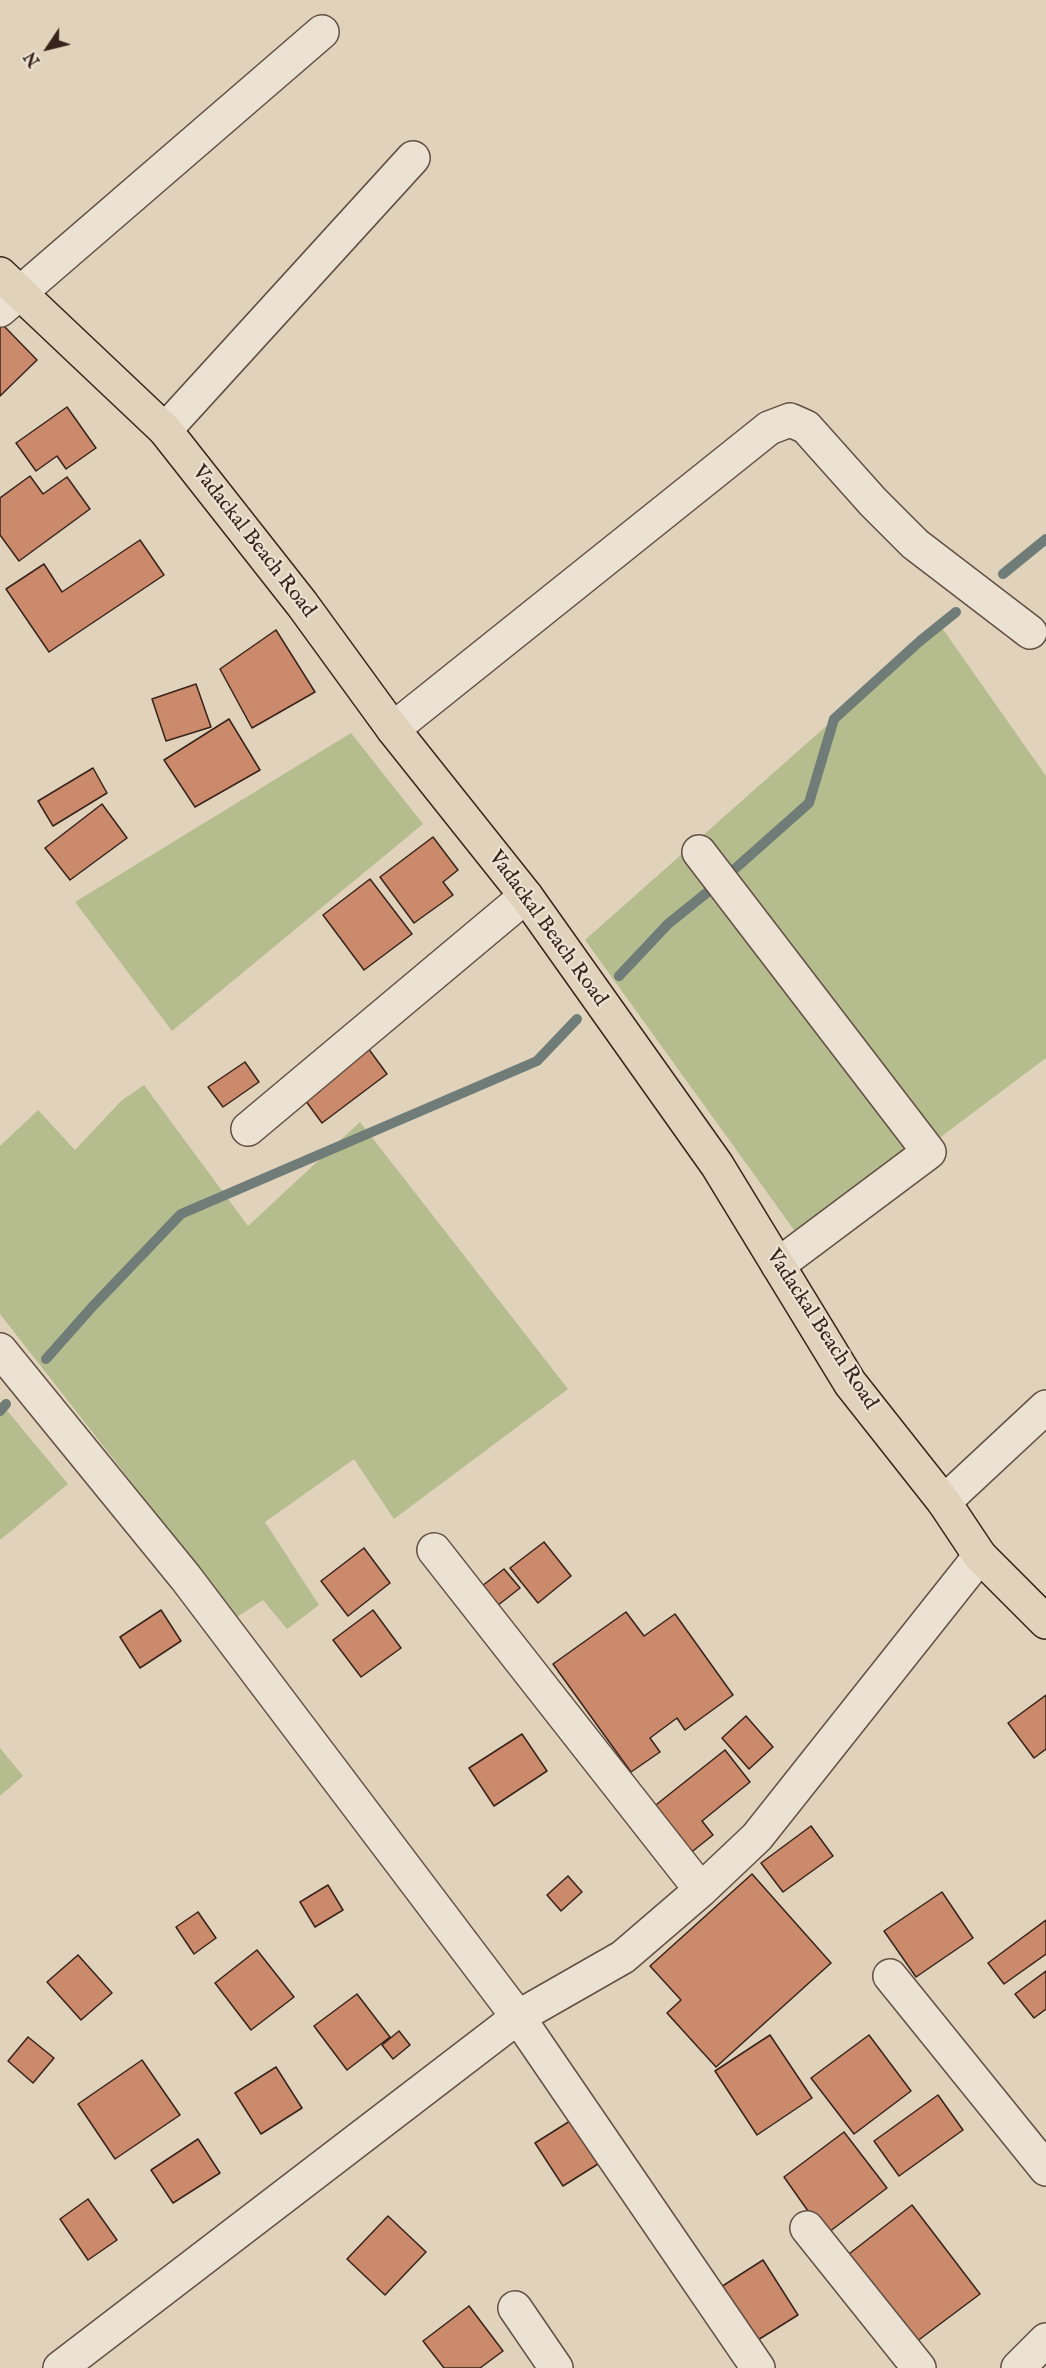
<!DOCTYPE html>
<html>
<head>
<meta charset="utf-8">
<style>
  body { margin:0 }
  #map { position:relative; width:1046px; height:2368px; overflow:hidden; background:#e1d3bb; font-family:"IM FELL English",serif }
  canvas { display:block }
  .north { position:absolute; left:18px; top:18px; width:60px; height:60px; -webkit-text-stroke:4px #ece2d3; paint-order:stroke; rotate:235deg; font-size:16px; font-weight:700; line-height:24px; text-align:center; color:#38231b }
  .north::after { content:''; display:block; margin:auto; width:21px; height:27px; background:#38231b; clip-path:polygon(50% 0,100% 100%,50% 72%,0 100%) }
</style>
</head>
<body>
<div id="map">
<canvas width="1046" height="2368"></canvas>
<div class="north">N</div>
</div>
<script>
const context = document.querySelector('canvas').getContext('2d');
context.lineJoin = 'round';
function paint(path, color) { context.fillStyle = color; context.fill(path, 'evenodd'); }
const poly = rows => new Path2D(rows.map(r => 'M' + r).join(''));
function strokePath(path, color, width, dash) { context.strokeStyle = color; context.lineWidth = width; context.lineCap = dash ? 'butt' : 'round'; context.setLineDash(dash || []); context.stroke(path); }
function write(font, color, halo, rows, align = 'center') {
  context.font = font + ' "IM FELL English",serif'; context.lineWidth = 4.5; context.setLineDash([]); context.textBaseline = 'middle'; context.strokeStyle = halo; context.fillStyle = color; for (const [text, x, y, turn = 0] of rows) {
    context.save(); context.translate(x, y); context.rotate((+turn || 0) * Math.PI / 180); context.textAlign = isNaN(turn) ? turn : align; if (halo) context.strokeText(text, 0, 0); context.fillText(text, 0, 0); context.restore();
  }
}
const green = poly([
  [940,625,1046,776,1046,1058,802,1241,585,940],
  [351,733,423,824,172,1031,75,902],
  [144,1085,248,1226,360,1122,568,1389,394,1519,354,1459,265,1522,319,1605,287,1629,263,1600,237,1617,0,1314,0,1146,38,1110,75,1150,121,1101],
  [0,1402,68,1484,0,1540],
  [0,1748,23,1776,0,1796]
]);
const stream = poly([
  [1003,574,1046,539],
  [619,976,668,924,720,882,809,803,834,719,920,641,956,612],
  [46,1359,93,1306,181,1214,537,1061,577,1019],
  [0,1411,6,1404]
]);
const building = poly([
  [1,323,37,360,0,396,0,325,1,323],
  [67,407,96,448,66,469,57,456,36,471,16,443,67,407],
  [30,476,43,494,67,477,90,509,19,561,0,535,0,498,30,476],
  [140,540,164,575,49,652,6,589,44,564,62,592,140,540],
  [276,630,315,692,252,728,220,669,276,630],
  [196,684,211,727,166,741,152,699,196,684],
  [229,719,260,770,195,807,164,760,229,719],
  [93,768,107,793,53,826,38,801,93,768],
  [102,804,127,838,70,880,45,848,102,804],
  [433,837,458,870,443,882,453,895,414,923,380,877,433,837],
  [370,879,412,934,364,970,323,915,370,879],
  [365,1044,387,1074,322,1123,300,1093,365,1044],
  [245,1062,259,1082,223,1107,208,1087,245,1062],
  [544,1542,571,1576,538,1603,510,1568,544,1542],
  [364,1548,390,1583,348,1616,321,1581,364,1548],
  [504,1569,520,1588,497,1606,482,1586,504,1569],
  [161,1610,181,1641,140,1668,120,1637,161,1610],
  [373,1610,401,1648,361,1677,333,1640,373,1610],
  [626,1612,644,1636,675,1614,733,1695,685,1730,677,1718,650,1738,660,1752,631,1772,553,1664,626,1612],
  [1046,1695,1046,1749,1034,1758,1008,1723,1046,1695],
  [746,1716,773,1747,749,1769,722,1738,746,1716],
  [522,1734,547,1771,494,1806,469,1768,522,1734],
  [725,1750,750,1782,702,1821,713,1835,684,1858,647,1812,725,1750],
  [811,1826,833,1856,783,1892,761,1863,811,1826],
  [752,1874,831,1963,716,2067,667,2013,681,2000,650,1966,752,1874],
  [568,1876,582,1892,561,1911,547,1895,568,1876],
  [328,1885,343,1910,315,1927,300,1902,328,1885],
  [942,1892,973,1938,916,1977,884,1931,942,1892],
  [198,1912,216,1938,194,1954,176,1927,198,1912],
  [1046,1920,1046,1954,1004,1984,988,1963,1046,1920],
  [257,1950,294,1997,251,2030,215,1983,257,1950],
  [78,1955,112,1993,81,2020,47,1982,78,1955],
  [1046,1971,1046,2009,1034,2018,1015,1994,1046,1971],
  [357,1994,390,2037,347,2070,314,2026,357,1994],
  [399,2031,410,2045,393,2059,382,2045,399,2031],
  [770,2035,812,2098,757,2135,715,2071,770,2035],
  [869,2035,911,2091,854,2134,811,2078,869,2035],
  [28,2037,54,2058,33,2083,8,2061,28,2037],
  [142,2060,180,2115,115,2159,78,2104,142,2060],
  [276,2067,302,2108,261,2134,235,2093,276,2067],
  [938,2095,963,2130,899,2176,874,2141,938,2095],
  [570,2121,598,2164,563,2186,535,2143,570,2121],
  [844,2132,887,2188,825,2235,784,2177,844,2132],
  [198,2139,220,2173,173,2203,151,2170,198,2139],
  [88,2199,117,2240,88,2260,60,2219,88,2199],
  [912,2205,980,2294,912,2345,845,2257,912,2205],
  [388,2216,426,2252,385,2295,347,2259,388,2216],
  [763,2260,798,2315,745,2348,710,2294,763,2260],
  [469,2306,503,2351,480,2368,444,2368,423,2341,469,2306]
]);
const minor = poly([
  [0,310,322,32],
  [165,430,413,158],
  [393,729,769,428,790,420,806,427,873,502,915,544,1030,632],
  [699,852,929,1152,778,1265],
  [248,1129,526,896],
  [0,1350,186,1578,518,2017,758,2368],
  [944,1502,1046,1407],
  [434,1550,701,1890],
  [890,1976,1046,2169],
  [807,2228,919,2368],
  [515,2308,556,2368],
  [60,2368,518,2017,623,1957,701,1890,757,1837,980,1556],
  [1018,2368,1046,2340]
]);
const major = poly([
  [0,274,165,430,302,604,393,729,526,896,717,1165,850,1383,944,1502,980,1556,1046,1622]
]);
const streetNames = [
  ["Vadackal Beach Road",253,542,52],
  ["Vadackal Beach Road",547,929,54],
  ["Vadackal Beach Road",821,1330,57]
];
paint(green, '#b5bc8e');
strokePath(stream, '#6f7c77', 10);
paint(building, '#cb8a6b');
strokePath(building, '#38231b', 1.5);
strokePath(minor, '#624f43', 36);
strokePath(major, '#38231b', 36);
strokePath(minor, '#ece2d3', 33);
strokePath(major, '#e1d3bb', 33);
write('21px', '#38231b', '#ece2d3', streetNames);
</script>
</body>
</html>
